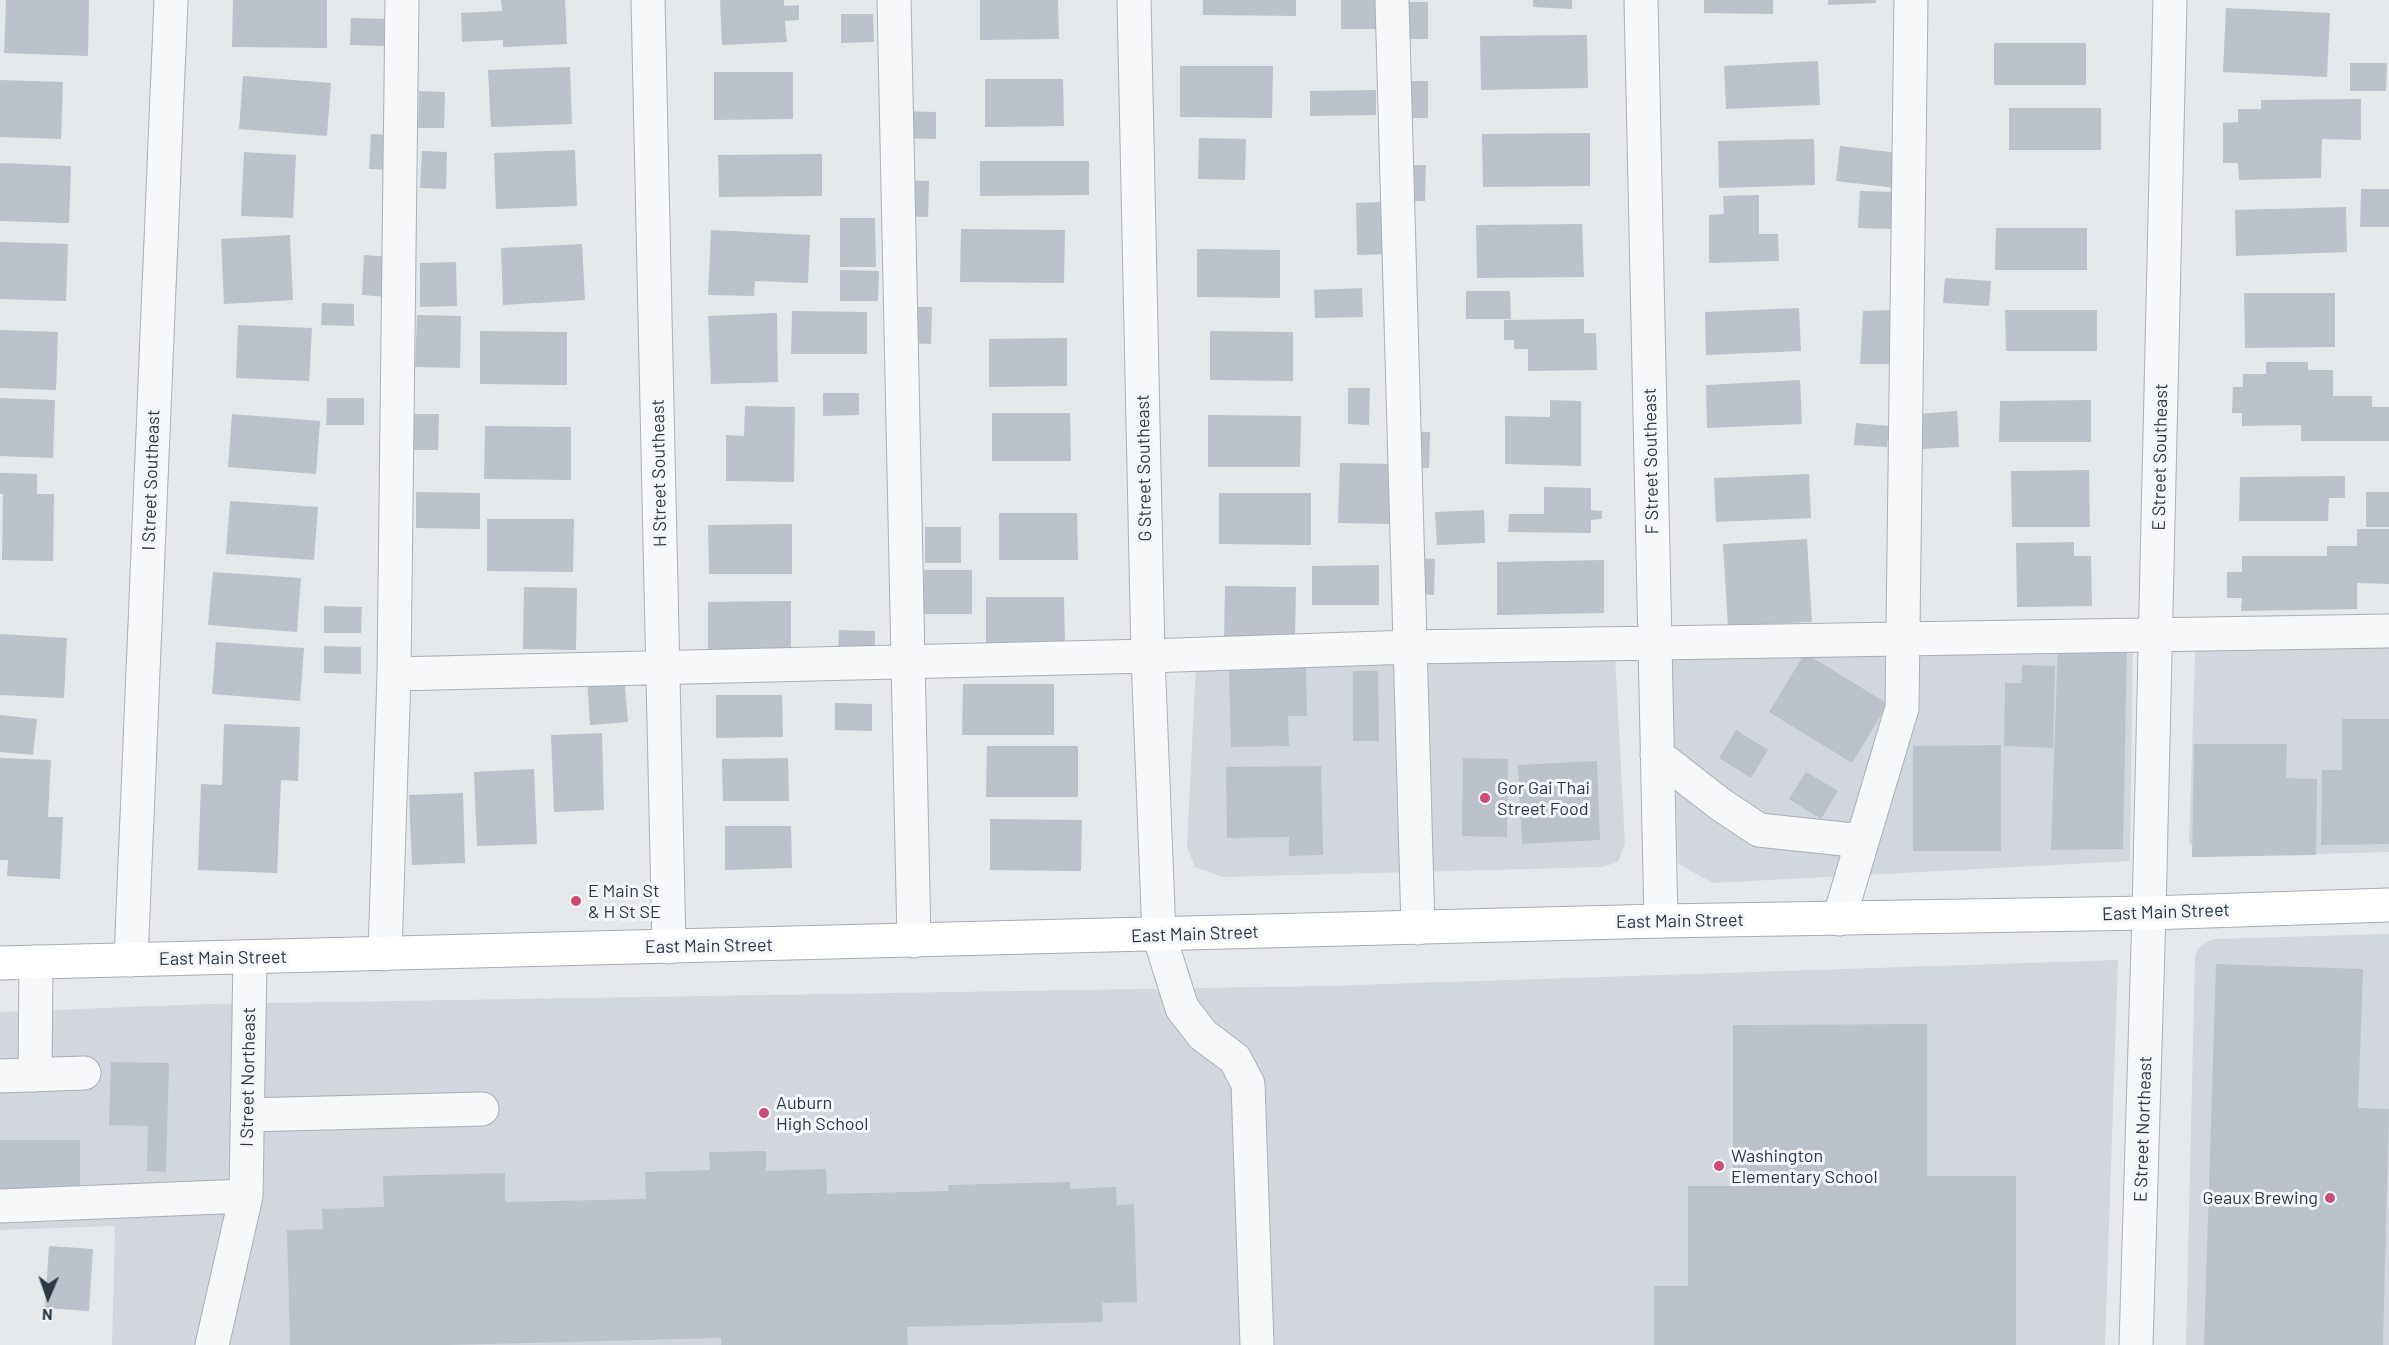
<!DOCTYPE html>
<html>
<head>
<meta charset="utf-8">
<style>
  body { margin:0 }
  #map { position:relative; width:2389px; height:1345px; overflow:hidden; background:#e4e8eb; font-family:Barlow,sans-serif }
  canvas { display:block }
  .north { position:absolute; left:18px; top:1267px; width:60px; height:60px; -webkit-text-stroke:4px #f4f6f9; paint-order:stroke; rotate:182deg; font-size:16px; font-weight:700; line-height:24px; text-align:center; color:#2c3844 }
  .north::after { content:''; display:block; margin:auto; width:21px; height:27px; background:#2c3844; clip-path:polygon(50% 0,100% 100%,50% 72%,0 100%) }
</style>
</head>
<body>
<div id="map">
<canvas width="2389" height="1345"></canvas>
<div class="north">N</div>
</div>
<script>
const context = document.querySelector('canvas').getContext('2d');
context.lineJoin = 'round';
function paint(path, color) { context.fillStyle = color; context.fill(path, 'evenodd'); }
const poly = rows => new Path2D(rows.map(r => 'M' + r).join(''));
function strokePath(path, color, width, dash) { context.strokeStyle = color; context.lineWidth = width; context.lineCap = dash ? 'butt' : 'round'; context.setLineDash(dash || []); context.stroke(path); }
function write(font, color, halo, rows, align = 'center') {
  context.font = font + ' Barlow,sans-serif'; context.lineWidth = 6; context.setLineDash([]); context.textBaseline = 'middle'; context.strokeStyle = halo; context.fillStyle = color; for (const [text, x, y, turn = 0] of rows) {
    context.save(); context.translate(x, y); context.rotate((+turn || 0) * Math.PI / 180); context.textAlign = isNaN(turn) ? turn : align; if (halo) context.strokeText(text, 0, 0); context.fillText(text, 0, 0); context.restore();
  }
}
const built = poly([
  [2389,624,2389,852,2199,857,2189,842,2196,625],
  [2133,638,2130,861,1713,883,1678,864,1671,651],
  [1615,655,1625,844,1618,862,1602,867,1223,877,1195,867,1187,847,1196,664],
  [2389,934,2389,1345,2186,1345,2195,955,2199,947,2213,939],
  [2118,960,2105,1345,112,1345,115,1226,0,1230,0,1012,208,1004,1327,986]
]);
const building = poly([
  [6,0,89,0,88,56,4,53],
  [233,0,327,0,327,48,232,47],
  [501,0,565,0,567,44,503,47,503,40,462,42,461,13,502,11],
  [720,0,784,0,784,6,799,5,799,20,785,21,787,42,722,45],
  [980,0,1058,0,1059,39,980,40],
  [1203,0,1296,0,1296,16,1203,15],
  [1341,0,1382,0,1382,29,1341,29],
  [1533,0,1572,0,1572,9,1533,7],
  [1704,0,1773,0,1773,14,1704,13],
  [1828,0,1876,0,1876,3,1828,5],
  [1407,2,1428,2,1428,39,1407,39],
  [2226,8,2330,13,2327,77,2223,72],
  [841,14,873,14,874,42,841,43],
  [351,18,388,19,387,46,350,45],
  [1587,35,1588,88,1481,90,1480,36],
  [1994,43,2086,43,2086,85,1994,85],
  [1818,61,1820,105,1726,109,1724,66],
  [2350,63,2387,63,2386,91,2350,91],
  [1180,66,1273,66,1272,118,1180,117],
  [570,67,572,124,491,127,488,70],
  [714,72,793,72,793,119,714,120],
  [243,76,331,83,327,136,239,129],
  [985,79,1063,79,1064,126,985,127],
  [0,80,63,82,61,139,0,137],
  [1407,81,1428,81,1428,118,1406,118],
  [1376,90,1376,115,1310,116,1310,91],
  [419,91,445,92,444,128,418,128],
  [2361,99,2361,140,2322,139,2321,178,2239,180,2238,163,2223,163,2223,123,2238,122,2238,109,2261,109,2261,100],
  [2009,108,2101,108,2101,150,2009,150],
  [900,111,936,112,936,139,899,138],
  [1590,133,1590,186,1483,187,1482,134],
  [371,134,395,135,393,170,369,169],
  [1199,138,1246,139,1245,180,1198,179],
  [1814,139,1815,185,1719,188,1718,141],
  [1840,146,1899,153,1895,188,1836,181],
  [575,150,577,206,496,209,494,153],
  [422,151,447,152,446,189,420,188],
  [244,152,296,155,293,218,241,216],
  [822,154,822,196,719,197,718,155],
  [980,161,1089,161,1089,195,980,196],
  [0,163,71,166,69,223,0,221],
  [1405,165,1426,165,1425,201,1404,201],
  [903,180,929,181,928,217,903,216],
  [2361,189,2389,189,2389,227,2360,227],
  [1860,191,1897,192,1895,229,1858,228],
  [1759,195,1759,234,1778,234,1779,261,1709,263,1709,215,1724,214,1723,196],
  [1385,202,1387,254,1357,255,1356,203],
  [2346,207,2347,252,2236,256,2235,210],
  [840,218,875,218,876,267,840,267],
  [1582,224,1584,277,1477,278,1476,225],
  [1996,228,2087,228,2087,270,1995,270],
  [961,229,1065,230,1064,283,960,282],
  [711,230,810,235,808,283,755,281,754,296,708,295],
  [290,235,293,300,224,304,221,239],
  [0,242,68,244,66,301,0,299],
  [582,244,585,300,503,305,501,248],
  [1197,249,1280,250,1280,298,1197,297],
  [364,255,390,257,388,297,362,295],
  [456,262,457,306,420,307,420,263],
  [840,270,879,271,878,301,840,301],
  [1945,278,1991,281,1989,306,1943,303],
  [1362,288,1363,317,1315,318,1314,290],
  [1466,291,1510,291,1511,319,1466,319],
  [2244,293,2335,293,2335,347,2245,348],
  [322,303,354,304,354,326,321,325],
  [906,307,932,307,931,344,905,343],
  [1799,308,1801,351,1706,355,1705,312],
  [1894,310,1894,364,1860,364,1863,311],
  [2005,310,2097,310,2097,351,2006,351],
  [792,311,867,312,867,354,791,354],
  [777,313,778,382,711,384,708,316],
  [417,315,461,316,460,368,415,367],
  [1584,319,1584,333,1596,333,1597,370,1528,371,1528,349,1514,349,1514,340,1504,340,1504,320],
  [238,325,312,328,309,381,236,378],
  [0,330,58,332,56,390,0,388],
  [480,331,567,332,567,385,480,384],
  [1210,331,1293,332,1293,381,1210,380],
  [1067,338,1067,386,989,387,989,339],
  [2266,362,2308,362,2308,370,2333,370,2333,396,2372,396,2372,407,2389,407,2389,441,2301,441,2301,425,2242,426,2242,413,2232,413,2233,387,2243,387,2243,374,2266,374],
  [1800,380,1802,424,1707,428,1706,385],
  [1348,388,1370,388,1369,425,1348,424],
  [823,393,859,393,859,415,823,416],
  [0,398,55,400,53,458,0,456],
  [327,398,364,398,364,425,326,425],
  [1550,400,1581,401,1581,466,1505,464,1505,416,1550,417],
  [2091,400,2091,442,1999,442,2000,401],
  [745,406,795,407,794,482,726,481,726,435,744,436],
  [1957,411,1959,447,1920,449,1918,414],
  [992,413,1070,413,1071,461,992,461],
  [232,414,320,421,316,474,228,467],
  [414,414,439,414,438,450,413,450],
  [1208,415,1301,416,1300,467,1208,467],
  [1856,423,1889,426,1887,447,1854,445],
  [485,426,571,427,571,480,484,479],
  [1408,431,1430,432,1429,468,1408,467],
  [1340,463,1392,464,1390,524,1338,523],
  [2089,470,2090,527,2012,527,2011,471],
  [0,473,37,474,37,494,54,494,53,561,2,560,3,494,0,494],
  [1809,474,1811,518,1716,522,1714,478],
  [2345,476,2345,498,2329,498,2328,521,2239,521,2240,477],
  [1544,487,1591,488,1591,510,1602,511,1602,519,1591,520,1591,533,1508,532,1509,514,1544,514],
  [416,492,480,493,480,529,416,528],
  [2366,492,2389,492,2389,527,2366,527],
  [1219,493,1311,493,1311,545,1219,544],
  [230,501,318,507,314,560,226,554],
  [1484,510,1485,543,1437,545,1435,512],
  [999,513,1077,513,1078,560,999,560],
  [487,519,574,519,573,572,487,571],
  [792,524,792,574,709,574,708,525],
  [925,527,961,527,961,563,925,563],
  [2357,529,2389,529,2389,584,2357,583,2357,609,2241,611,2242,598,2227,598,2227,572,2242,572,2242,556,2327,556,2327,546,2357,546],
  [1807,539,1812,622,1728,626,1723,544],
  [2074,542,2074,556,2091,556,2092,606,2017,607,2016,543],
  [1414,558,1435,559,1434,595,1413,594],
  [1604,560,1604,613,1497,615,1497,562],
  [1379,565,1379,605,1312,605,1312,566],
  [924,570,972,570,972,614,924,614],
  [213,572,301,578,297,632,208,625],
  [1225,586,1296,587,1295,639,1224,638],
  [524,587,577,588,576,650,523,649],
  [986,597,1064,597,1065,645,986,645],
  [791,601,791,652,708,651,708,602],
  [324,606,362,607,361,633,324,633],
  [839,630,875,631,875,658,838,657],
  [0,634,67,638,64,698,0,695],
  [2058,640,2127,642,2123,849,2051,850],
  [216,642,304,648,300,701,212,694],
  [324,646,361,647,361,674,324,673],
  [1805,653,1888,704,1852,763,1769,712],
  [2022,665,2055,666,2053,748,2004,746,2005,683,2022,683],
  [1306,668,1307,716,1288,716,1289,746,1231,747,1229,669],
  [1353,671,1378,671,1379,741,1353,741],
  [624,675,628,722,590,725,587,678],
  [963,684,1054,684,1054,735,962,735],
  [716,695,782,695,783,737,716,738],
  [835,703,872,704,872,731,835,730],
  [0,715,37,719,33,755,0,752],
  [2342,719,2389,719,2389,844,2321,845,2322,770,2342,770],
  [224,724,300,727,298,781,281,780,277,873,198,870,201,784,222,785],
  [1736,730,1768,750,1751,778,1719,758],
  [602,733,604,810,554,812,551,735],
  [2194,744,2287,744,2286,778,2317,779,2316,855,2192,857],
  [2001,745,2001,851,1913,851,1913,746],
  [987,746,1078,746,1078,797,986,797],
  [0,758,51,760,48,817,63,817,60,879,7,876,8,860,0,860],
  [788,758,789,801,723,801,722,759],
  [1463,758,1508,759,1507,837,1462,836],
  [1597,761,1600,840,1522,844,1518,765],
  [1321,766,1323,855,1289,856,1289,837,1227,838,1226,767],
  [534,769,537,844,477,846,474,772],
  [1806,772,1838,791,1821,819,1789,799],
  [463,793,465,863,412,865,409,795],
  [990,819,1082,820,1081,871,990,870],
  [725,826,791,826,792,868,725,870],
  [2216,964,2363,969,2358,1108,2389,1109,2383,1345,2204,1345],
  [1927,1024,1927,1176,2016,1176,2016,1345,1654,1345,1654,1286,1688,1286,1688,1186,1733,1186,1733,1025],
  [111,1062,169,1063,166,1172,147,1171,148,1126,109,1125],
  [0,1140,80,1140,80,1195,0,1195],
  [766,1151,766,1171,826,1169,827,1194,949,1191,948,1185,1070,1182,1070,1189,1116,1187,1117,1205,1134,1204,1137,1302,1102,1303,1103,1322,907,1327,908,1345,721,1345,721,1338,448,1345,290,1345,287,1230,323,1229,322,1209,384,1207,383,1176,505,1173,505,1202,646,1199,645,1172,710,1170,709,1152],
  [49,1246,93,1249,89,1311,45,1308]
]);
const minor = poly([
  [648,0,669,947],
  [894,0,914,941],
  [1134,0,1148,656,1159,935,1182,1008,1203,1035,1235,1059,1248,1084,1257,1345],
  [1392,0,1418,928],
  [1641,0,1661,921],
  [394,674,1148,656,1410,647,2389,631],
  [1657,755,1720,804,1759,830,1862,841],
  [1839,919,1902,708,1911,0],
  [385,954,394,674,402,0],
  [131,960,171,0],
  [35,1075,36,962],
  [0,1076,84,1073],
  [247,1115,482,1109],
  [0,1206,246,1196],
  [212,1345,246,1196,250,957],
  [2136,1345,2149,913,2170,0]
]);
const major = poly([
  [0,963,1661,921,2149,913,2389,905]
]);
const markers = [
  [1485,798,6,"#cc4d74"],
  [576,901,6,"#cc4d74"],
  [764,1113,6,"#cc4d74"],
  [1719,1166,6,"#cc4d74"],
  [2330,1198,6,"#cc4d74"]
];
const streetNames = [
  ["E Street Southeast",2160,457,-89],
  ["F Street Southeast",1651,461,-91],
  ["G Street Southeast",1144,468,-91],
  ["H Street Southeast",659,473,-91],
  ["I Street Southeast",151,480,-88],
  ["East Main Street",2166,912,-2],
  ["East Main Street",1680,921,-1],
  ["East Main Street",1195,934,-2],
  ["East Main Street",709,946,-1],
  ["East Main Street",223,958,-1],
  ["I Street Northeast",248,1077,-89],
  ["E Street Northeast",2143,1129,-88]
];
const poiNames = [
  ["Gor Gai Thai",1497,788],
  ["Street Food",1497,809],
  ["E Main St",588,891],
  ["& H St SE",588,912],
  ["Auburn",776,1103],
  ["High School",776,1124],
  ["Washington",1731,1156],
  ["Elementary School",1731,1177],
  ["Geaux Brewing",2318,1198,"right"]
];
paint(built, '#d2d7dd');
paint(building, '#bbc2c9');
strokePath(minor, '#a9b0b6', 35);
strokePath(major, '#a3aeb7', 35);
strokePath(minor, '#f7f8fa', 33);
strokePath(major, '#fff', 33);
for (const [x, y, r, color] of markers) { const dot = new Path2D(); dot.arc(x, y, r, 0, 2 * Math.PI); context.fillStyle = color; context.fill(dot); strokePath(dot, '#f4f6f9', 2); }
write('18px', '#2c3844', '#f4f6f9', streetNames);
write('18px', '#2c3844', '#f4f6f9', poiNames, 'left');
</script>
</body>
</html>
